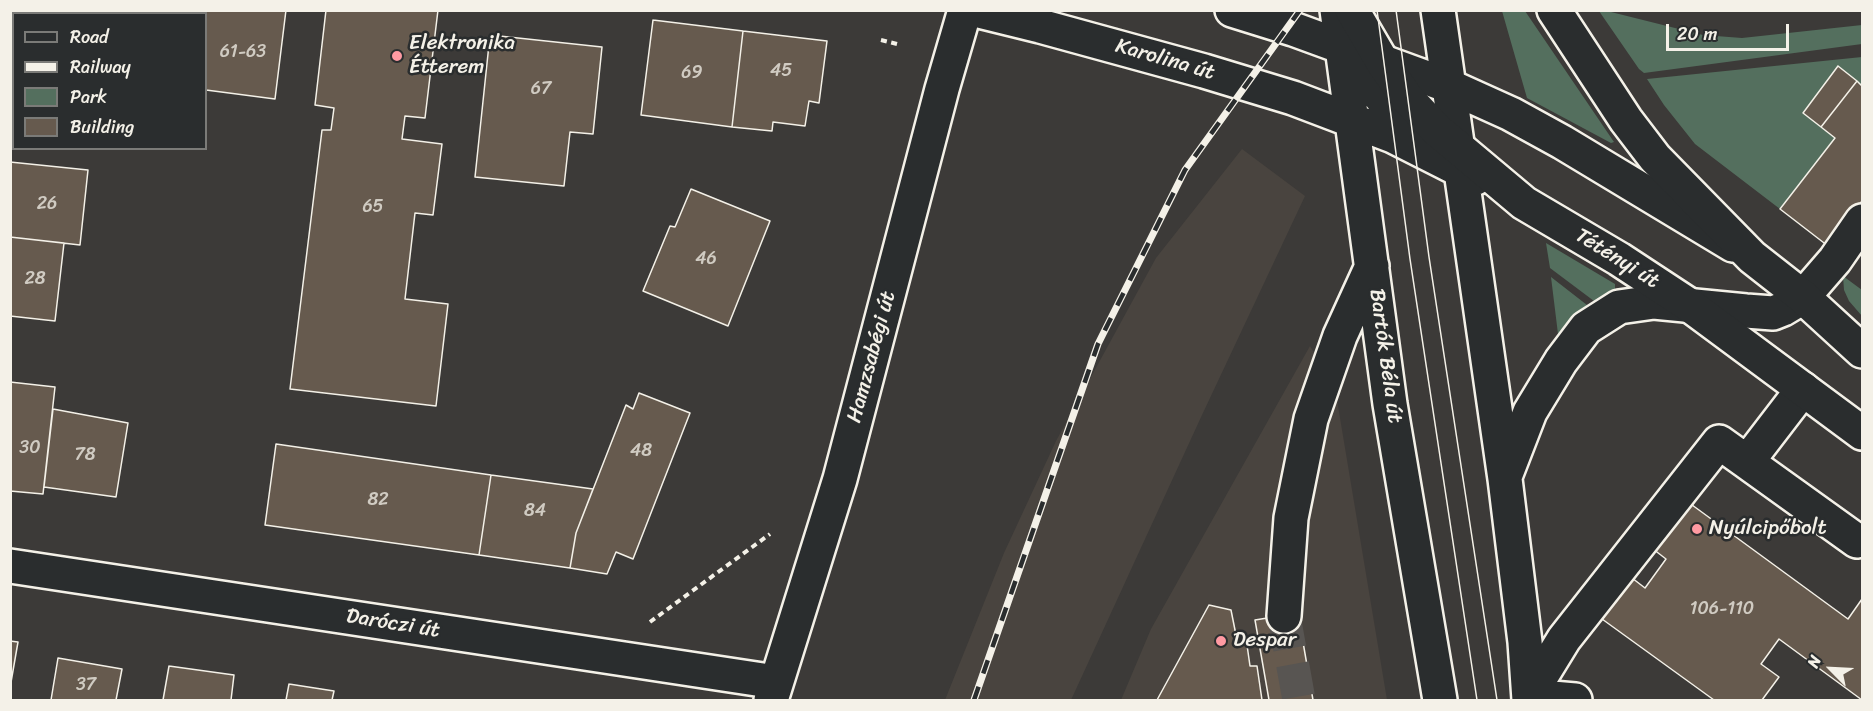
<!DOCTYPE html>
<html>
<head>
<meta charset="utf-8">
<style>
  body { margin:0 }
  #map { position:relative; width:1873px; height:711px; overflow:hidden; background:#3c3a38; font-family:Sriracha,sans-serif }
  canvas { display:block }
  .frame { position:absolute; inset:0; border:12px solid #f4f1e8; pointer-events:none }
  .legend { position:absolute; left:12px; top:12px; width:195px; height:138px; box-sizing:border-box; background:#2a2d2e; border:2px solid #7b7b78; margin:0; padding:8px 10px; list-style:none; font-size:18px; color:#f4f1e8 }
  .legend li { display:flex; align-items:center; gap:12px; height:30px }
  .legend b { width:30px; border:2px solid #7b7b78 }
  .north { position:absolute; left:1801px; top:639px; width:60px; height:60px; -webkit-text-stroke:4px #2a2d2e; paint-order:stroke; rotate:294deg; font-size:16px; font-weight:700; line-height:24px; text-align:center; color:#f4f1e8 }
  .north::after { content:''; display:block; margin:auto; width:21px; height:27px; background:#f4f1e8; clip-path:polygon(50% 0,100% 100%,50% 72%,0 100%) }
  .scale { position:absolute; left:1666px; top:24px; width:123px; height:27px; box-sizing:border-box; border:3px solid #f4f1e8; border-top:0; padding-left:8px; font-size:18px; line-height:21px; white-space:nowrap; color:#f4f1e8; -webkit-text-stroke:4px #2a2d2e; paint-order:stroke }
</style>
</head>
<body>
<div id="map">
<canvas width="1873" height="711"></canvas>
<div class="frame"></div>
<ul class="legend">
<li><b style="height:8px;background:#2a2d2e"></b>Road</li>
<li><b style="height:8px;background:#f4f1e8"></b>Railway</li>
<li><b style="height:16px;background:#546f5e"></b>Park</li>
<li><b style="height:16px;background:#665a4e"></b>Building</li>
</ul>
<div class="north">N</div>
<div class="scale">20 m</div>
</div>
<script>
const context = document.querySelector('canvas').getContext('2d');
context.lineJoin = 'round';
function paint(path, color) { context.fillStyle = color; context.fill(path, 'evenodd'); }
const poly = rows => new Path2D(rows.map(r => 'M' + r).join(''));
function strokePath(path, color, width, dash) { context.strokeStyle = color; context.lineWidth = width; context.lineCap = dash ? 'butt' : 'round'; context.setLineDash(dash || []); context.stroke(path); }
function write(font, color, halo, rows, align = 'center') {
  context.font = font + ' Sriracha,sans-serif'; context.lineWidth = 5; context.setLineDash([]); context.textBaseline = 'middle'; context.strokeStyle = halo; context.fillStyle = color; for (const [text, x, y, turn = 0] of rows) {
    context.save(); context.translate(x, y); context.rotate((+turn || 0) * Math.PI / 180); context.textAlign = isNaN(turn) ? turn : align; if (halo) context.strokeText(text, 0, 0); context.fillText(text, 0, 0); context.restore();
  }
}
const built = poly([
  [1242,149,1305,196,1202,415,1071,700,945,700,1004,553,1056,441,1156,258],
  [1310,346,1335,388,1387,700,1121,700,1151,629]
]);
const green = poly([
  [1502,11,1525,11,1614,142,1611,143,1527,98],
  [1599,11,1607,11,1703,35,1742,38,1862,25,1862,44,1644,73,1639,69],
  [1862,57,1862,86,1838,67,1803,113,1835,138,1780,209,1695,144,1664,105,1647,79],
  [1546,243,1615,284,1615,290,1594,301,1550,268],
  [1843,276,1862,290,1862,316,1849,301,1844,290],
  [1551,277,1587,305,1576,314,1558,334]
]);
const building = poly([
  [27,10,286,10,275,99,206,90,206,14,27,14,27,10],
  [326,10,438,10,425,118,405,116,402,139,442,144,433,215,415,213,405,299,448,304,436,406,290,389,322,130,331,130,334,108,315,105,326,10],
  [653,20,743,31,732,127,641,115,653,20],
  [743,31,827,41,819,103,809,101,805,126,773,122,772,131,732,127,743,31],
  [490,35,602,47,593,134,570,132,564,186,475,177,490,35],
  [1838,66,1857,81,1821,127,1803,113,1838,66],
  [1857,81,1862,86,1862,201,1828,246,1780,209,1835,138,1821,127,1857,81],
  [10,162,88,170,80,245,10,237,10,162],
  [691,189,770,221,728,326,643,291,670,226,675,227,691,189],
  [10,237,64,243,55,321,10,316,10,237],
  [10,382,55,387,43,494,10,491,10,382],
  [639,393,690,413,633,559,616,552,607,574,570,568,576,533,626,405,633,409,639,393],
  [53,409,128,423,116,497,44,487,53,409],
  [276,444,491,475,479,555,265,525,276,444],
  [491,475,593,489,576,533,570,568,479,555,491,475],
  [1688,502,1848,619,1862,599,1862,700,1779,639,1761,664,1779,677,1762,700,1714,700,1602,619,1632,578,1645,588,1666,559,1653,549,1688,502],
  [1209,605,1231,610,1237,640,1246,638,1250,666,1257,666,1262,700,1157,700,1209,605],
  [1298,613,1313,700,1269,700,1255,620,1298,613],
  [10,641,18,642,10,688,10,641],
  [58,658,122,669,116,700,51,700,58,658],
  [169,666,234,675,231,700,163,700,169,666],
  [289,684,334,691,332,700,286,700,289,684]
]);
const minorTunnel = poly([
  [1284,616,1299,700]
]);
const path = poly([
  [881,40,897,44],
  [650,622,770,534]
]);
const minor = poly([
  [975,10,1040,26,1204,71,1293,98,1393,136,1476,178],
  [1232,10,1293,29,1449,86,1511,114,1562,142,1733,245],
  [1337,10,1390,404,1440,700],
  [1438,10,1505,479,1525,642,1529,700],
  [1344,49,1389,108,1418,142],
  [1803,389,1747,462,1857,541],
  [1506,474,1530,412,1561,361,1586,328,1619,307,1654,302,1746,311,1773,313,1783,309,1803,297,1835,260,1862,221],
  [10,566,776,682],
  [1284,616,1291,518,1311,419,1340,336,1372,266],
  [771,700,840,479,942,89,965,10],
  [1575,700,1529,696,1564,639,1719,442,1747,462]
]);
const major = poly([
  [1352,10,1383,63,1407,98,1437,130,1524,203,1619,259,1692,307,1862,433],
  [1554,10,1626,120,1655,158,1752,257,1803,297,1862,351]
]);
const tram = poly([
  [1377,10,1410,259,1477,700],
  [1396,10,1429,257,1497,700]
]);
const rail = poly([
  [974,700,1098,344,1185,170,1300,10]
]);
const markers = [
  [397,56,6,"#ff9aa2"],
  [1697,529,6,"#ff9aa2"],
  [1221,641,6,"#ff9aa2"]
];
const numberNames = [
  ["61-63",243,52],
  ["45",781,71],
  ["69",692,73],
  ["67",541,89],
  ["26",47,204],
  ["65",373,207],
  ["46",706,259],
  ["28",35,279],
  ["30",30,448],
  ["48",641,451],
  ["78",85,455],
  ["82",378,500],
  ["84",535,511],
  ["106-110",1722,609],
  ["37",86,685]
];
const poiNames = [
  ["Elektronika",409,44],
  ["Étterem",409,68],
  ["Nyúlcipőbolt",1709,529],
  ["Despar",1233,641]
];
const streetNames = [
  ["Karolina út",1165,60,16],
  ["Tétényi út",1617,259,32],
  ["Bartók Béla út",1385,356,82],
  ["Hamzsabégi út",872,357,-75],
  ["Daróczi út",393,624,9]
];
paint(built, '#49443f');
paint(green, '#546f5e');
paint(building, '#665a4e');
strokePath(building, '#f4f1e8', 1.5);
strokePath(minorTunnel, '#585552', 33, [33, 16]);
strokePath(minor, '#f4f1e8', 38);
strokePath(major, '#f4f1e8', 38);
strokePath(path, '#f4f1e8', 4, [6, 4.5]);
strokePath(minor, '#2a2d2e', 33);
strokePath(major, '#2a2d2e', 33);
strokePath(tram, '#f4f1e8', 1.5);
strokePath(rail, '#f4f1e8', 7);
strokePath(rail, '#2a2d2e', 4.5, [14]);
for (const [x, y, r, color] of markers) { const dot = new Path2D(); dot.arc(x, y, r, 0, 2 * Math.PI); context.fillStyle = color; context.fill(dot); strokePath(dot, '#2a2d2e', 2); }
write('18px', '#d0cbc2', null, numberNames);
write('21px', '#f4f1e8', '#2a2d2e', poiNames, 'left');
write('21px', '#f4f1e8', '#2a2d2e', streetNames);
</script>
</body>
</html>
